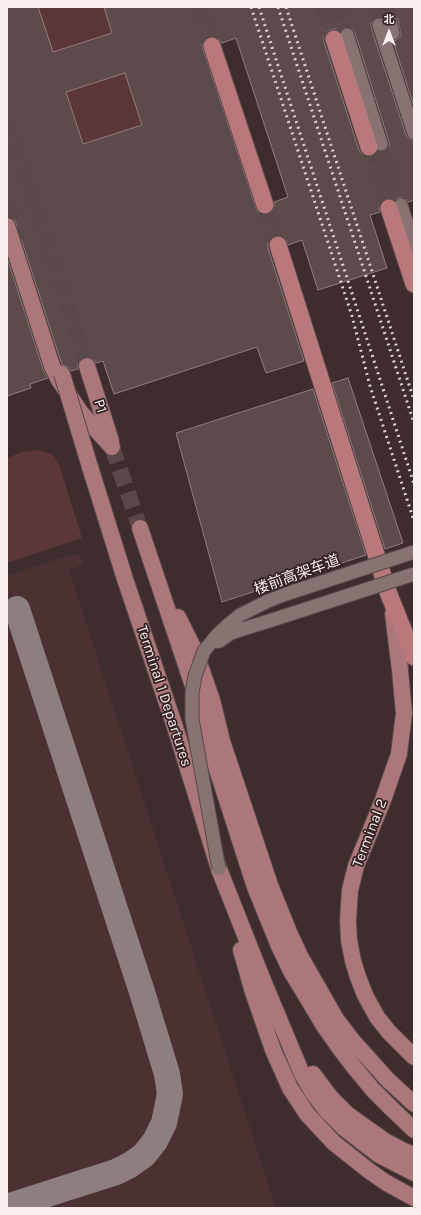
<!DOCTYPE html>
<html>
<head>
<meta charset="utf-8">
<style>
  body { margin:0 }
  #map { position:relative; width:421px; height:1215px; overflow:hidden; background:#3f2c2d; font-family:Karla,"Noto Sans SC",sans-serif }
  canvas { display:block }
  .frame { position:absolute; inset:0; border:8px solid #fbeeee; pointer-events:none }
  .north { position:absolute; left:369px; top:12px; width:40px; height:40px; -webkit-text-stroke:3px #342223; paint-order:stroke; rotate:0deg; font-size:11px; font-weight:700; line-height:16px; text-align:center; color:#fbeeee }
  .north::after { content:''; display:block; margin:auto; width:14px; height:18px; background:#fbeeee; clip-path:polygon(50% 0,100% 100%,50% 72%,0 100%) }
</style>
</head>
<body>
<div id="map">
<canvas width="421" height="1215"></canvas>
<div class="frame"></div>
<div class="north">北</div>
</div>
<script>
const context = document.querySelector('canvas').getContext('2d');
context.lineJoin = 'round';
function paint(path, color) { context.fillStyle = color; context.fill(path, 'evenodd'); }
const poly = rows => new Path2D(rows.map(r => 'M' + r).join(''));
function strokePath(path, color, width, dash) { context.strokeStyle = color; context.lineWidth = width; context.lineCap = dash ? 'butt' : 'round'; context.setLineDash(dash || []); context.stroke(path); }
function write(font, color, halo, rows, align = 'center') {
  context.font = font + ' Karla,"Noto Sans SC",sans-serif'; context.lineWidth = 3.5; context.setLineDash([]); context.textBaseline = 'middle'; context.strokeStyle = halo; context.fillStyle = color; for (const [text, x, y, turn = 0] of rows) {
    context.save(); context.translate(x, y); context.rotate((+turn || 0) * Math.PI / 180); context.textAlign = isNaN(turn) ? turn : align; if (halo) context.strokeText(text, 0, 0); context.fillText(text, 0, 0); context.restore();
  }
}
const built = poly([
  [77,554,79,555,84,564,69,570,276,1208,7,1208,7,576,70,555]
]);
const green = poly([
  [38,7,104,7,142,125,83,144],
  [39,450,52,454,59,464,82,538,7,563,7,458,22,452]
]);
const taxiway = poly([
  [7,1207,116,1172,130,1165,144,1155,155,1141,164,1123,170,1094,167,1074,143,995,17,609]
]);
const building = poly([
  [7,7,38,7,53,52,112,33,104,7,414,7,414,107,393,41,398,39,401,35,398,19,396,16,393,13,388,13,385,15,383,18,376,18,373,20,371,24,371,27,406,135,409,139,414,141,414,200,408,202,406,199,402,197,398,198,395,200,391,198,386,198,382,201,379,206,380,212,370,215,387,268,318,290,302,240,288,245,284,237,280,235,275,235,271,238,268,242,268,248,304,361,266,373,257,347,114,394,103,361,96,363,93,359,89,357,84,357,80,360,78,364,78,369,71,371,68,367,62,365,16,223,13,219,7,217,7,7],
  [348,27,352,29,355,33,389,142,389,146,387,150,383,152,378,151,376,154,372,157,367,157,363,155,359,150,324,42,324,37,327,32,331,30,336,29,340,31,344,28,348,27],
  [209,36,214,36,218,38,222,43,236,38,288,197,274,202,275,207,272,212,269,214,263,215,258,212,256,208,203,49,202,44,204,40,209,36],
  [125,73,142,125,83,144,66,92,125,73],
  [7,257,43,369,48,378,30,384,31,388,7,396,7,257],
  [348,378,403,543,385,549,332,383,348,378],
  [313,389,366,555,222,602,176,433,313,389]
]);
const tertiaryTunnel = poly([
  [338,7,347,35],
  [373,7,379,25],
  [386,7,390,21],
  [381,144,401,205]
]);
const primaryTunnel = poly([
  [7,120,87,366],
  [7,204,19,240],
  [112,447,140,528]
]);
const trunkTunnel = poly([
  [199,7,212,46],
  [324,7,334,39],
  [369,147,389,208],
  [265,205,278,245]
]);
const tertiary = poly([
  [390,21,393,33],
  [379,25,414,133],
  [347,35,381,144],
  [401,205,414,246]
]);
const primary = poly([
  [7,226,52,366,59,380,81,413,112,447],
  [87,366,111,441],
  [90,467,125,579,175,727,219,869,262,978,302,1074,313,1093,326,1110,344,1128,379,1155,414,1173],
  [140,528,195,692,214,760,255,887,279,946,291,971,305,994,324,1026,341,1050,354,1067,373,1090,391,1108,414,1130],
  [393,614,400,670,404,713,399,754,383,800,356,866,350,890,348,920,349,940,353,961,358,977,365,995,377,1017,389,1032,414,1057],
  [178,617,195,651,212,700,222,741,270,885,289,932,300,956,336,1019,352,1040,387,1079,414,1104],
  [241,950,253,992,273,1050,290,1088,307,1114,334,1143,368,1170,385,1182,414,1198],
  [313,1074,331,1098,347,1114,385,1141,404,1151,414,1155]
]);
const trunk = poly([
  [334,39,369,147],
  [212,46,265,205],
  [389,208,414,284],
  [278,245,388,592,414,657]
]);
const rail = poly([
  [251,7,352,316,370,386,414,521],
  [259,7,414,484],
  [278,7,414,423],
  [286,7,414,400]
]);
const tertiaryBridge = poly([
  [218,642,231,633,243,629,269,621,414,574],
  [219,869,192,719,192,693,195,676,204,651,218,634,229,624,240,615,268,601,286,594,414,552]
]);
const primaryBridge = poly([
  [62,374,90,467]
]);
const streetNames = [
  ["P1",100,406,72],
  ["楼前高架车道",297,575,-20],
  ["Terminal 1 Departures",164,696,72],
  ["Terminal 2",370,833,-69]
];
paint(built, '#4c3133');
paint(green, '#5b3739');
strokePath(taxiway, '#8e7e7e', 26);
paint(building, '#5e4a4a');
strokePath(building, '#937c7c', 1);
strokePath(tertiaryTunnel, '#5b494a', 13, [13, 6]);
strokePath(primaryTunnel, '#5b494a', 16, [16, 8]);
strokePath(trunkTunnel, '#5b494a', 17, [17, 8]);
strokePath(tertiary, '#584849', 15);
strokePath(primary, '#584849', 18);
strokePath(trunk, '#584849', 19);
strokePath(tertiary, '#887272', 13);
strokePath(primary, '#ac777a', 16);
strokePath(trunk, '#b8787c', 17);
strokePath(rail, '#ded0d0', 3, [2, 4]);
strokePath(tertiaryBridge, '#584849', 15, []);
strokePath(primaryBridge, '#584849', 18, []);
strokePath(tertiaryBridge, '#887272', 13);
strokePath(primaryBridge, '#ac777a', 16);
write('15px', '#fbeeee', '#342223', streetNames);
</script>
</body>
</html>
